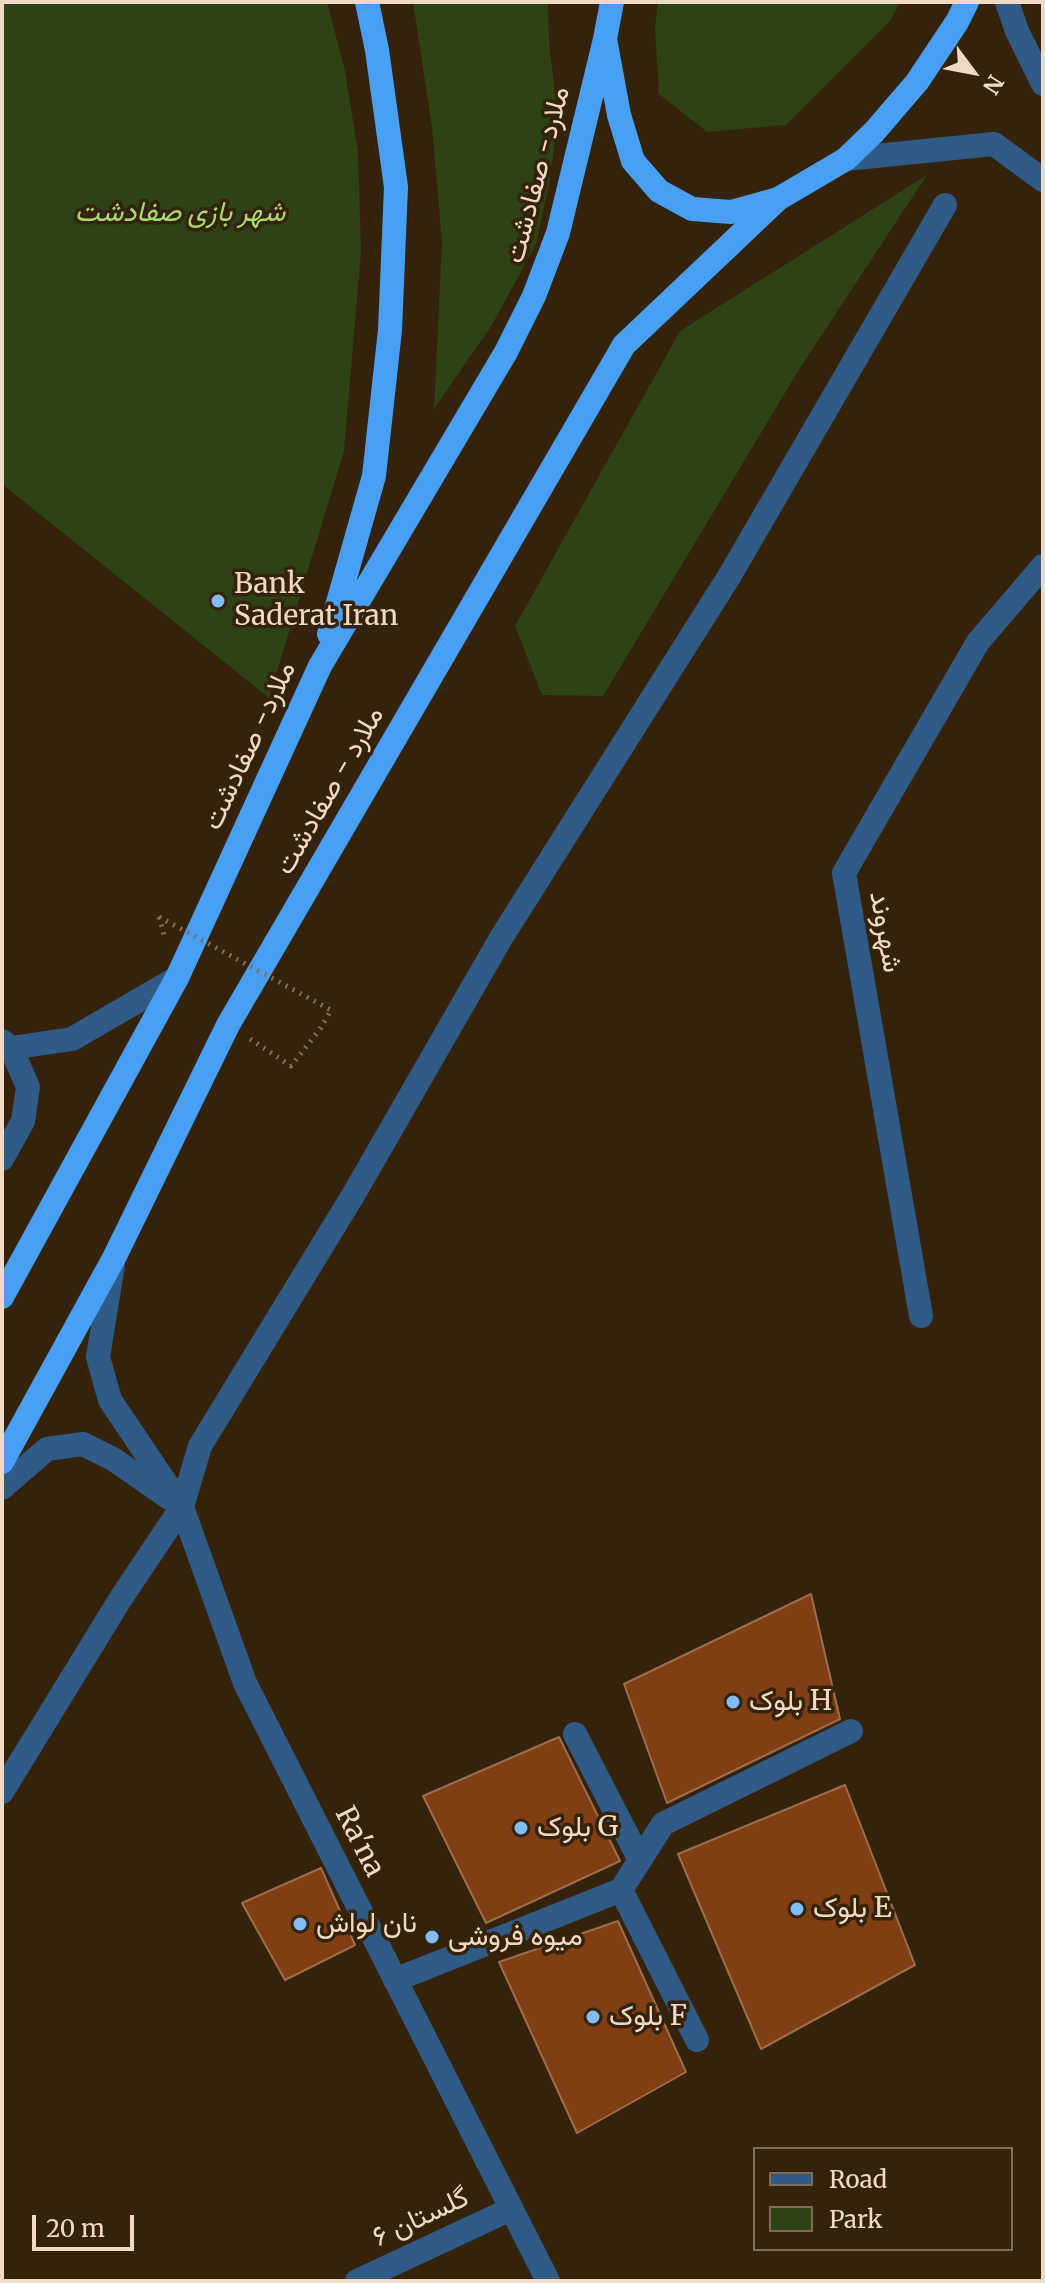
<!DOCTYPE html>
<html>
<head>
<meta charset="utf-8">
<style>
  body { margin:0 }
  #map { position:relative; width:1045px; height:2283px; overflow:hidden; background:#35220a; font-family:Merriweather,serif }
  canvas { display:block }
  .frame { position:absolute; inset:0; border:4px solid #f0dac3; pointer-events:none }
  .legend { position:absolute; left:753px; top:2147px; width:260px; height:104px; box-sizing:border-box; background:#35220a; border:2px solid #806c54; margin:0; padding:10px 14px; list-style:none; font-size:24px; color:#f0dac3 }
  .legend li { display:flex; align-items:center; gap:16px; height:40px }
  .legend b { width:40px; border:2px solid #806c54 }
  .north { position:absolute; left:933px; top:32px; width:80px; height:80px; -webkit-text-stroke:6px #35220a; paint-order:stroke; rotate:122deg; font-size:22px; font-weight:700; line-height:32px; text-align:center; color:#f0dac3 }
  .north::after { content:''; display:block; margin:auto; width:28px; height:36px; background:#f0dac3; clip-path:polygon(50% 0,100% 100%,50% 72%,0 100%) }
  .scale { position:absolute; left:32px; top:2215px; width:102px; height:36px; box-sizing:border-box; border:4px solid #f0dac3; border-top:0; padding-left:10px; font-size:24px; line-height:28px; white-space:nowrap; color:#f0dac3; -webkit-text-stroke:6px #35220a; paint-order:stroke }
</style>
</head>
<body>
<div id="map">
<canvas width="1045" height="2283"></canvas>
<div class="frame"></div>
<ul class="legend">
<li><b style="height:10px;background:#305b86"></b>Road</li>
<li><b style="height:22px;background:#2d4215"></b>Park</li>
</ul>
<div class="north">N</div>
<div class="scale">20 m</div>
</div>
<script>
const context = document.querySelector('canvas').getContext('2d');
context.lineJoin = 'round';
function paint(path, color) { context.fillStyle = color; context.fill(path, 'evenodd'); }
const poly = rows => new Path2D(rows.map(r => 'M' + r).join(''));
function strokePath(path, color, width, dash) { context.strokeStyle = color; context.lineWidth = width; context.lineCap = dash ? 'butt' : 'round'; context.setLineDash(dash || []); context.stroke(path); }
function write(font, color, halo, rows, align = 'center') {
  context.font = font + ' Merriweather,Vazirmatn,serif'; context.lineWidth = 7; context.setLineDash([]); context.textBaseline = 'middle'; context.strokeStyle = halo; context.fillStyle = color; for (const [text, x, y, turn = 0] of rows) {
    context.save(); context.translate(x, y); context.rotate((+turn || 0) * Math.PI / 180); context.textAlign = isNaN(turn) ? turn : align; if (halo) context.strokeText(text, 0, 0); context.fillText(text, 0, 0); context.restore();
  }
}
const green = poly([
  [2,2,327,2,345,71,358,152,361,252,344,451,269,698,2,484],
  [413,2,548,2,549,42,558,119,549,185,536,244,492,325,434,409,442,242,432,127],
  [658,2,900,2,890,21,786,125,707,132,659,94,655,30],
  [927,175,800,368,603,696,542,695,515,626,680,331]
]);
const building = poly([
  [811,1594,840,1719,667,1803,624,1684,811,1594],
  [559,1737,620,1861,486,1923,423,1796,559,1737],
  [845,1785,915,1965,761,2049,678,1854,845,1785],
  [321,1868,355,1945,285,1980,242,1903,321,1868],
  [618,1921,686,2072,577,2133,499,1962,618,1921]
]);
const path = poly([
  [159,917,164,935],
  [250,1039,291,1066,320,1029,331,1010]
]);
const minor = poly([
  [1007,2,1017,31,1043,84],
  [846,159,994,144,1043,180],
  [2,1041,11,1048,28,1087,23,1121,2,1159],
  [11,1048,72,1039,177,978],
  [113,1265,98,1357,110,1400,182,1507,245,1683,548,2281],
  [921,1316,844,873,978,642,1043,566],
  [2,1488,47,1449,83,1444,113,1459,169,1498],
  [575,1734,640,1860],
  [2,1792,121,1598,182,1507,200,1446,355,1192,501,938,730,575,945,205],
  [621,1890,697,2040],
  [395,1980,621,1890,663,1824,851,1731],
  [357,2281,511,2209]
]);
const highway = poly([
  [612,2,605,39,619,115,633,161,659,191,692,209,731,212,778,199,846,159,874,132,917,82,957,22,967,2],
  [329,634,374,476,390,330,396,187,377,50,367,2],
  [2,1297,177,978,320,666,506,352,534,296,558,233,605,39],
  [2,1462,114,1258,228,1025,624,345,778,199]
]);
const pathBridge = poly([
  [159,917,331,1010]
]);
const markers = [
  [218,601,8,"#81bcfa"],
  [733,1702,8,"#81bcfa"],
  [521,1828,8,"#81bcfa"],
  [797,1909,8,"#81bcfa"],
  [300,1924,8,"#81bcfa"],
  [432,1937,8,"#81bcfa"],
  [593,2017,8,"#81bcfa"]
];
const streetNames = [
  ["ملارد- صفادشت",538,175,-75],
  ["ملارد- صفادشت",250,746,-65],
  ["ملارد - صفادشت",330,791,-60],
  ["شهروند",885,932,80],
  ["Ra'na",359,1842,63],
  ["گلستان ۶",421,2218,-25]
];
const parkNames = [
  ["شهر بازی صفادشت",180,213]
];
const poiNames = [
  ["Bank",234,585],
  ["Saderat Iran",234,617],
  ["بلوک H",749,1702],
  ["بلوک G",537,1828],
  ["بلوک E",813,1909],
  ["نان لواش",316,1924],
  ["میوه فروشی",448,1937],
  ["بلوک F",609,2017]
];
paint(green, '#2d4215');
paint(building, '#803f13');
strokePath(building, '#9f6c4e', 2);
strokePath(path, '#826e56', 5, [2, 6]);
strokePath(minor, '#305b86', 24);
strokePath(highway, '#47a0f6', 24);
strokePath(pathBridge, '#826e56', 5, [2, 6]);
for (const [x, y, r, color] of markers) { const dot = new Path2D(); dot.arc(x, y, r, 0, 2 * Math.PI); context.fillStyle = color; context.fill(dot); strokePath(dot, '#35220a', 3); }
write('28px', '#f0dac3', '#35220a', streetNames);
write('italic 28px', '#a4dd66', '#35220a', parkNames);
write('28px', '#f0dac3', '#35220a', poiNames, 'left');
</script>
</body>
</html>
